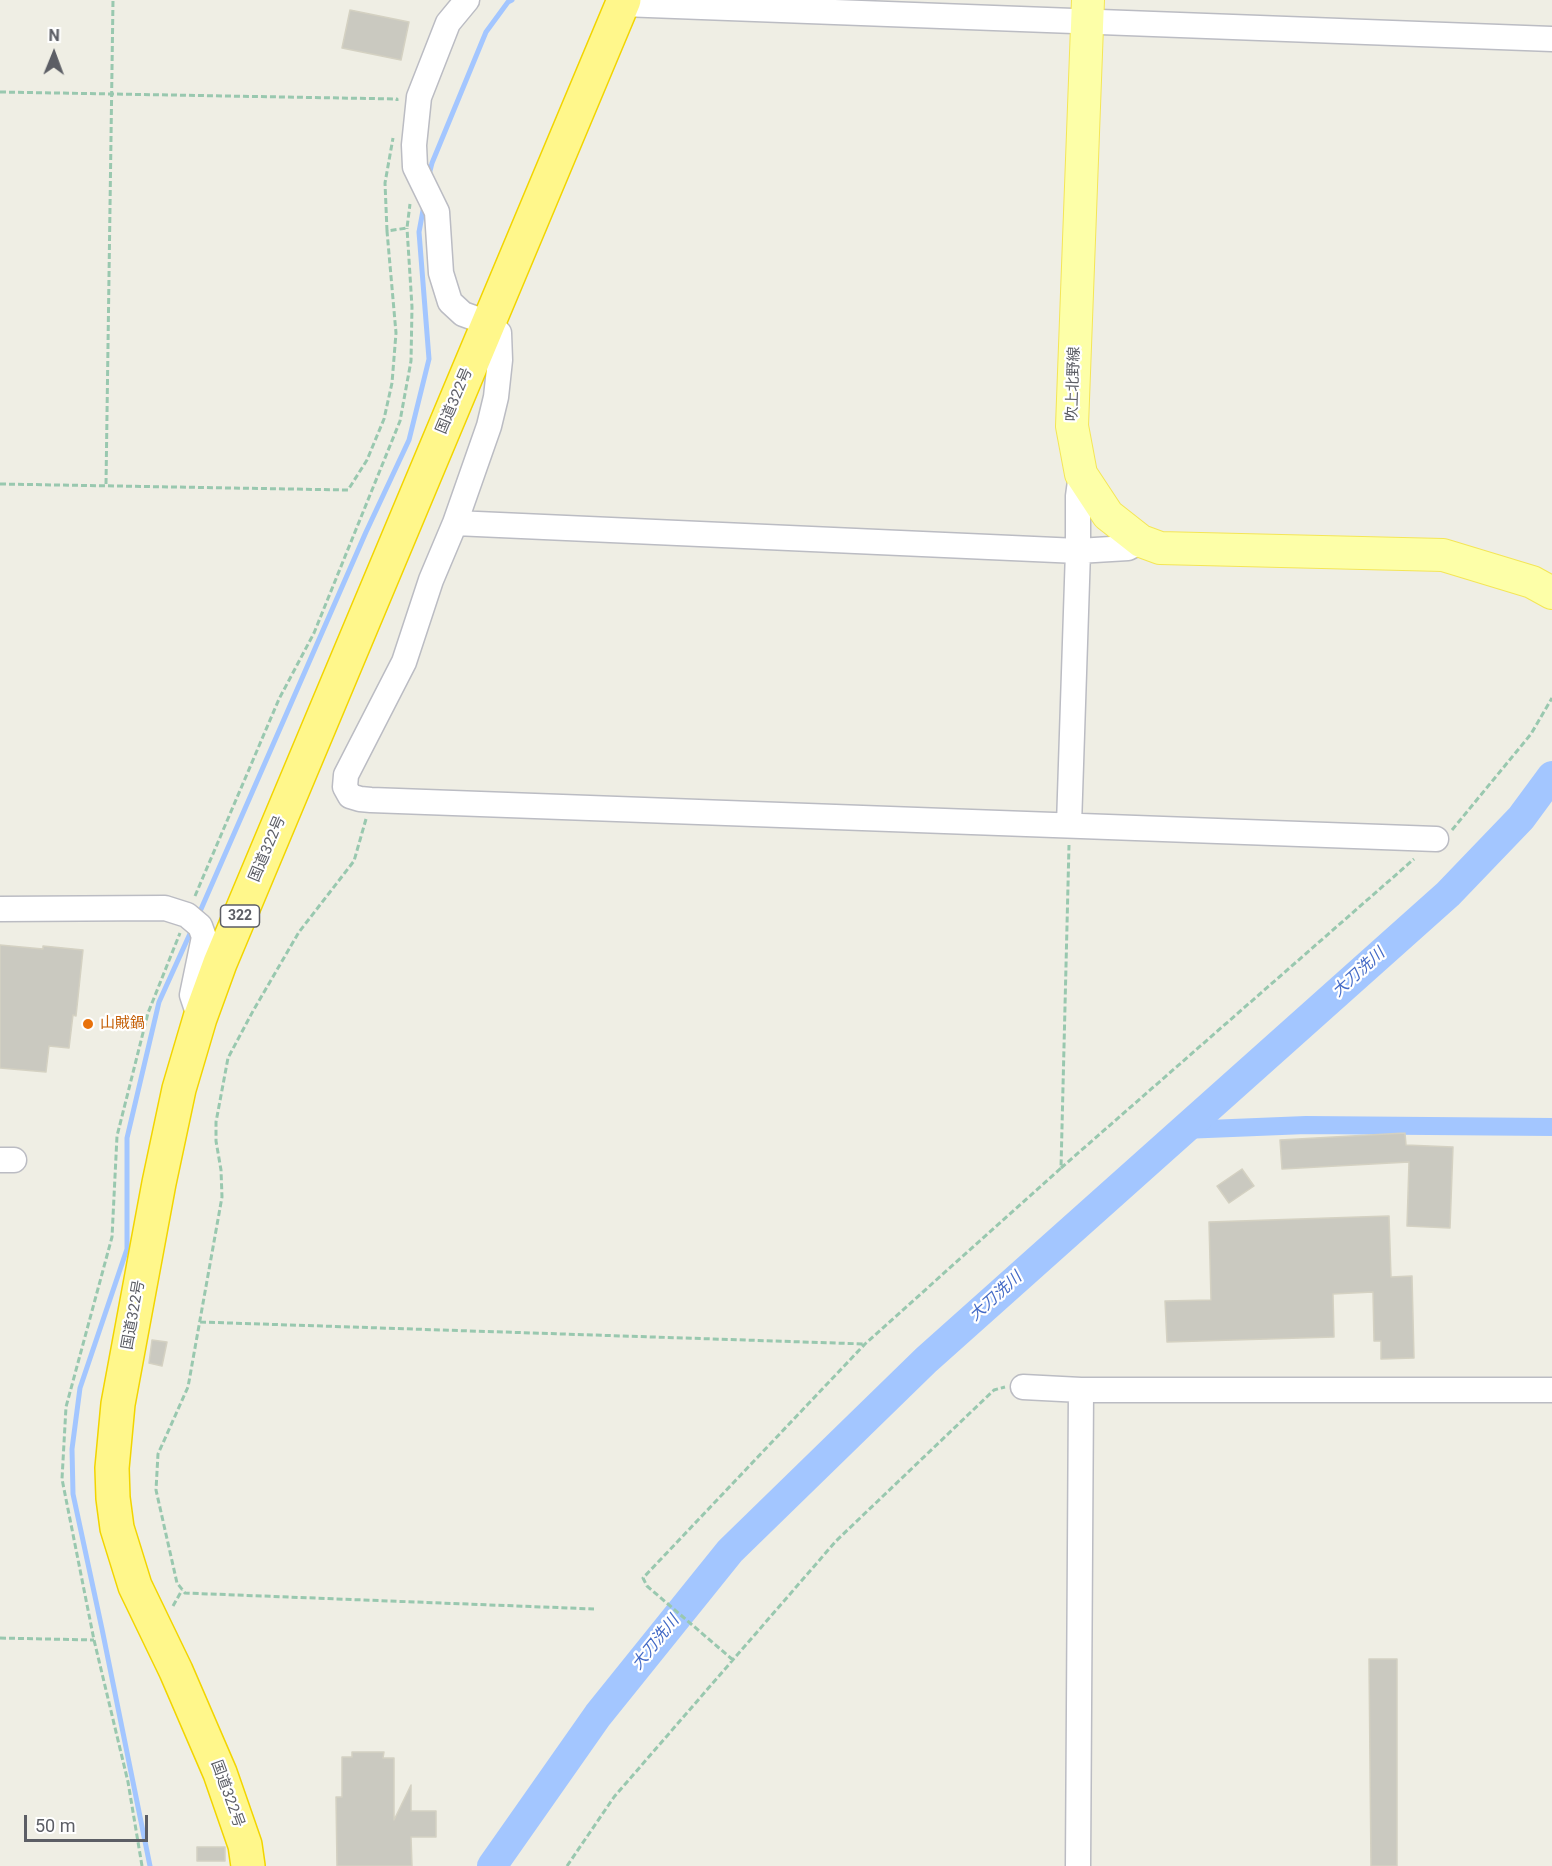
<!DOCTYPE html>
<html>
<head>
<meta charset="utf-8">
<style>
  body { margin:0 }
  #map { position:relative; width:1552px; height:1866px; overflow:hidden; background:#efeee4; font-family:Roboto,sans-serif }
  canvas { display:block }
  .north { position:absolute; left:24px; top:24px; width:60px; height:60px; -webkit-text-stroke:4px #fff; paint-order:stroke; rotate:1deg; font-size:16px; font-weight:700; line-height:24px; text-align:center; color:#5c5e65 }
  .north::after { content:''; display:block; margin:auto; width:21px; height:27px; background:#5c5e65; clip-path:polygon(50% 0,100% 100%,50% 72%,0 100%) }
  .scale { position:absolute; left:24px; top:1815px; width:124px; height:27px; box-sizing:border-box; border:3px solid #5c5e65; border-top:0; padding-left:8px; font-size:18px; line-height:21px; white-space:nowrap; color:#5c5e65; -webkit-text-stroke:4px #fff; paint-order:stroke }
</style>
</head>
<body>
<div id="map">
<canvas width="1552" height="1866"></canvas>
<div class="north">N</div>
<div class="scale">50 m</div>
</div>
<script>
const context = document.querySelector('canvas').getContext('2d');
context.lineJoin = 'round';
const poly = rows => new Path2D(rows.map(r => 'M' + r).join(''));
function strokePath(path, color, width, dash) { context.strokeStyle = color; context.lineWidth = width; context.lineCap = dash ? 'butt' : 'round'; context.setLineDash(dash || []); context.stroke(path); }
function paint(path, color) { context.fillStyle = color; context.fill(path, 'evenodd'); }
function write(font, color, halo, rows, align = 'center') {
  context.font = font + ' Roboto,"Noto Sans JP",sans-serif'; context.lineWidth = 4.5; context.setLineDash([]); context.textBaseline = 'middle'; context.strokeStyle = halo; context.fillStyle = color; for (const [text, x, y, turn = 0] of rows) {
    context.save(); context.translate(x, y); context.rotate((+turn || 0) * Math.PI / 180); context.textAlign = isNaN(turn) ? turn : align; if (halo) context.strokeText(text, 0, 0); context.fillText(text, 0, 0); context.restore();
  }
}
const stream = poly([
  [429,175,432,163,486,32,508,2,512,0],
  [198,916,366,532,409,440,429,359,419,232,424,205],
  [150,1866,102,1629,73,1494,72,1449,80,1388,127,1249,127,1138,159,1002,193,927]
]);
const canal = poly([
  [1183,1130,1306,1125,1552,1127]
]);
const river = poly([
  [492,1866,598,1715,730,1551,926,1360,1448,894,1521,818,1552,776]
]);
const building = poly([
  [350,10,409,22,401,60,342,48,350,10],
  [0,945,43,949,43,946,83,950,76,1016,73,1015,69,1048,49,1046,46,1072,0,1068,0,945],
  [1405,1133,1406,1145,1453,1147,1450,1228,1407,1226,1409,1162,1282,1169,1280,1140,1405,1133],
  [1242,1169,1254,1186,1229,1203,1217,1186,1242,1169],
  [1389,1216,1391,1277,1412,1276,1414,1358,1381,1359,1381,1341,1374,1341,1373,1292,1333,1294,1334,1337,1167,1342,1165,1301,1211,1300,1209,1222,1389,1216],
  [152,1340,167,1342,162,1366,149,1363,152,1340],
  [1369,1659,1397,1659,1397,1866,1371,1866,1369,1659],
  [352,1752,384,1752,383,1758,394,1758,394,1820,411,1785,411,1811,436,1811,436,1837,411,1837,412,1866,337,1866,336,1797,342,1797,342,1757,352,1757,352,1752],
  [197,1847,225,1847,225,1861,197,1861,197,1847]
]);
const path = poly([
  [0,92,397,99,397,101],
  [387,231,385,183,393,138],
  [0,484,348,490,367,460,384,419,392,383,396,333,387,231,407,228,410,204],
  [106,484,113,0],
  [366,819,354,861,299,932,253,1011,228,1058,216,1122,216,1141,221,1170,222,1197,188,1387,158,1454,156,1490,177,1583,185,1593,594,1609],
  [1452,830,1531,734,1552,698],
  [195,896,279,699,314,633,400,421,411,361,412,307,407,228],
  [1061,1168,1414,859],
  [200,1322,865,1344],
  [173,1606,182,1590],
  [0,1638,94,1640],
  [733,1660,647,1586,643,1578,865,1344,1061,1168,1069,845],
  [142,1866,128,1782,94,1640,62,1479,66,1407,112,1237,117,1136,148,1013,180,933],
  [567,1866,614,1797,836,1541,994,1390,1005,1387]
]);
const minor = poly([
  [467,0,448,23,419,97,414,145,415,167,437,212,441,273,450,302,463,314,488,323,499,333,500,360,496,397,489,426,455,523,431,580,404,662,346,775,345,787,350,796,360,799,371,800,1436,839],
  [622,4,1552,39],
  [455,523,1078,551,1128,548,1141,541],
  [1069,825,1078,551,1078,496,1081,474],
  [0,909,165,908,187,915,200,926,204,937,192,995,199,1016],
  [0,1160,14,1160],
  [1023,1387,1081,1390,1552,1390],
  [1078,1866,1081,1390]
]);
const major = poly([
  [1088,0,1072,426,1081,474,1108,515,1141,541,1160,548,1443,555,1532,582,1552,593]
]);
const highway = poly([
  [248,1866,245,1845,220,1773,176,1671,135,1586,117,1528,113,1498,112,1468,118,1404,159,1183,179,1089,200,1018,220,963,624,0]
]);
const markers = [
  [88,1024,6,"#e8710a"]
];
const shields = [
  [240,916,39]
];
const shieldNames = [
  ["322",240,916]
];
const streetNames = [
  ["吹上北野線",1074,384,-88],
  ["国道322号",455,401,-67],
  ["国道322号",268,849,-67],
  ["国道322号",134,1315,-80],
  ["国道322号",227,1794,70]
];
const foodNames = [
  ["山賊鍋",100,1024]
];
const waterNames = [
  ["大刀洗川",1359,973,-42],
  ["大刀洗川",996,1297,-42],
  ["大刀洗川",656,1643,-51]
];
strokePath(stream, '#a3c6ff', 5);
strokePath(canal, '#a3c6ff', 18);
strokePath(river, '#a3c6ff', 30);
paint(building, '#cac9c0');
strokePath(building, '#d4d1c2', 1.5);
strokePath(minor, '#bbbcc3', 27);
strokePath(major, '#f4e657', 34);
strokePath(highway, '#f2d500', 36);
strokePath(path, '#99c8af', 3, [6, 3]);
strokePath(minor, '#fff', 24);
strokePath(major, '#fdffa8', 32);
strokePath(highway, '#fff78b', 33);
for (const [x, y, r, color] of markers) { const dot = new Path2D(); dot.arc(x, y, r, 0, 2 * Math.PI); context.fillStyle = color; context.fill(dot); strokePath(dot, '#fff', 2); }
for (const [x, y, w] of shields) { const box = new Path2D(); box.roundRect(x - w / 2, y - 11, w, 22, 4.5); context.fillStyle = '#fff'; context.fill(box); strokePath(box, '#5c5e65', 1.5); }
write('bold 14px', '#5c5e65', null, shieldNames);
write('15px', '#5c5e65', '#fff', streetNames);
write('15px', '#c56008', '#fff', foodNames, 'left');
write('italic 16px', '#436ac6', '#fff', waterNames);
</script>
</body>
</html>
